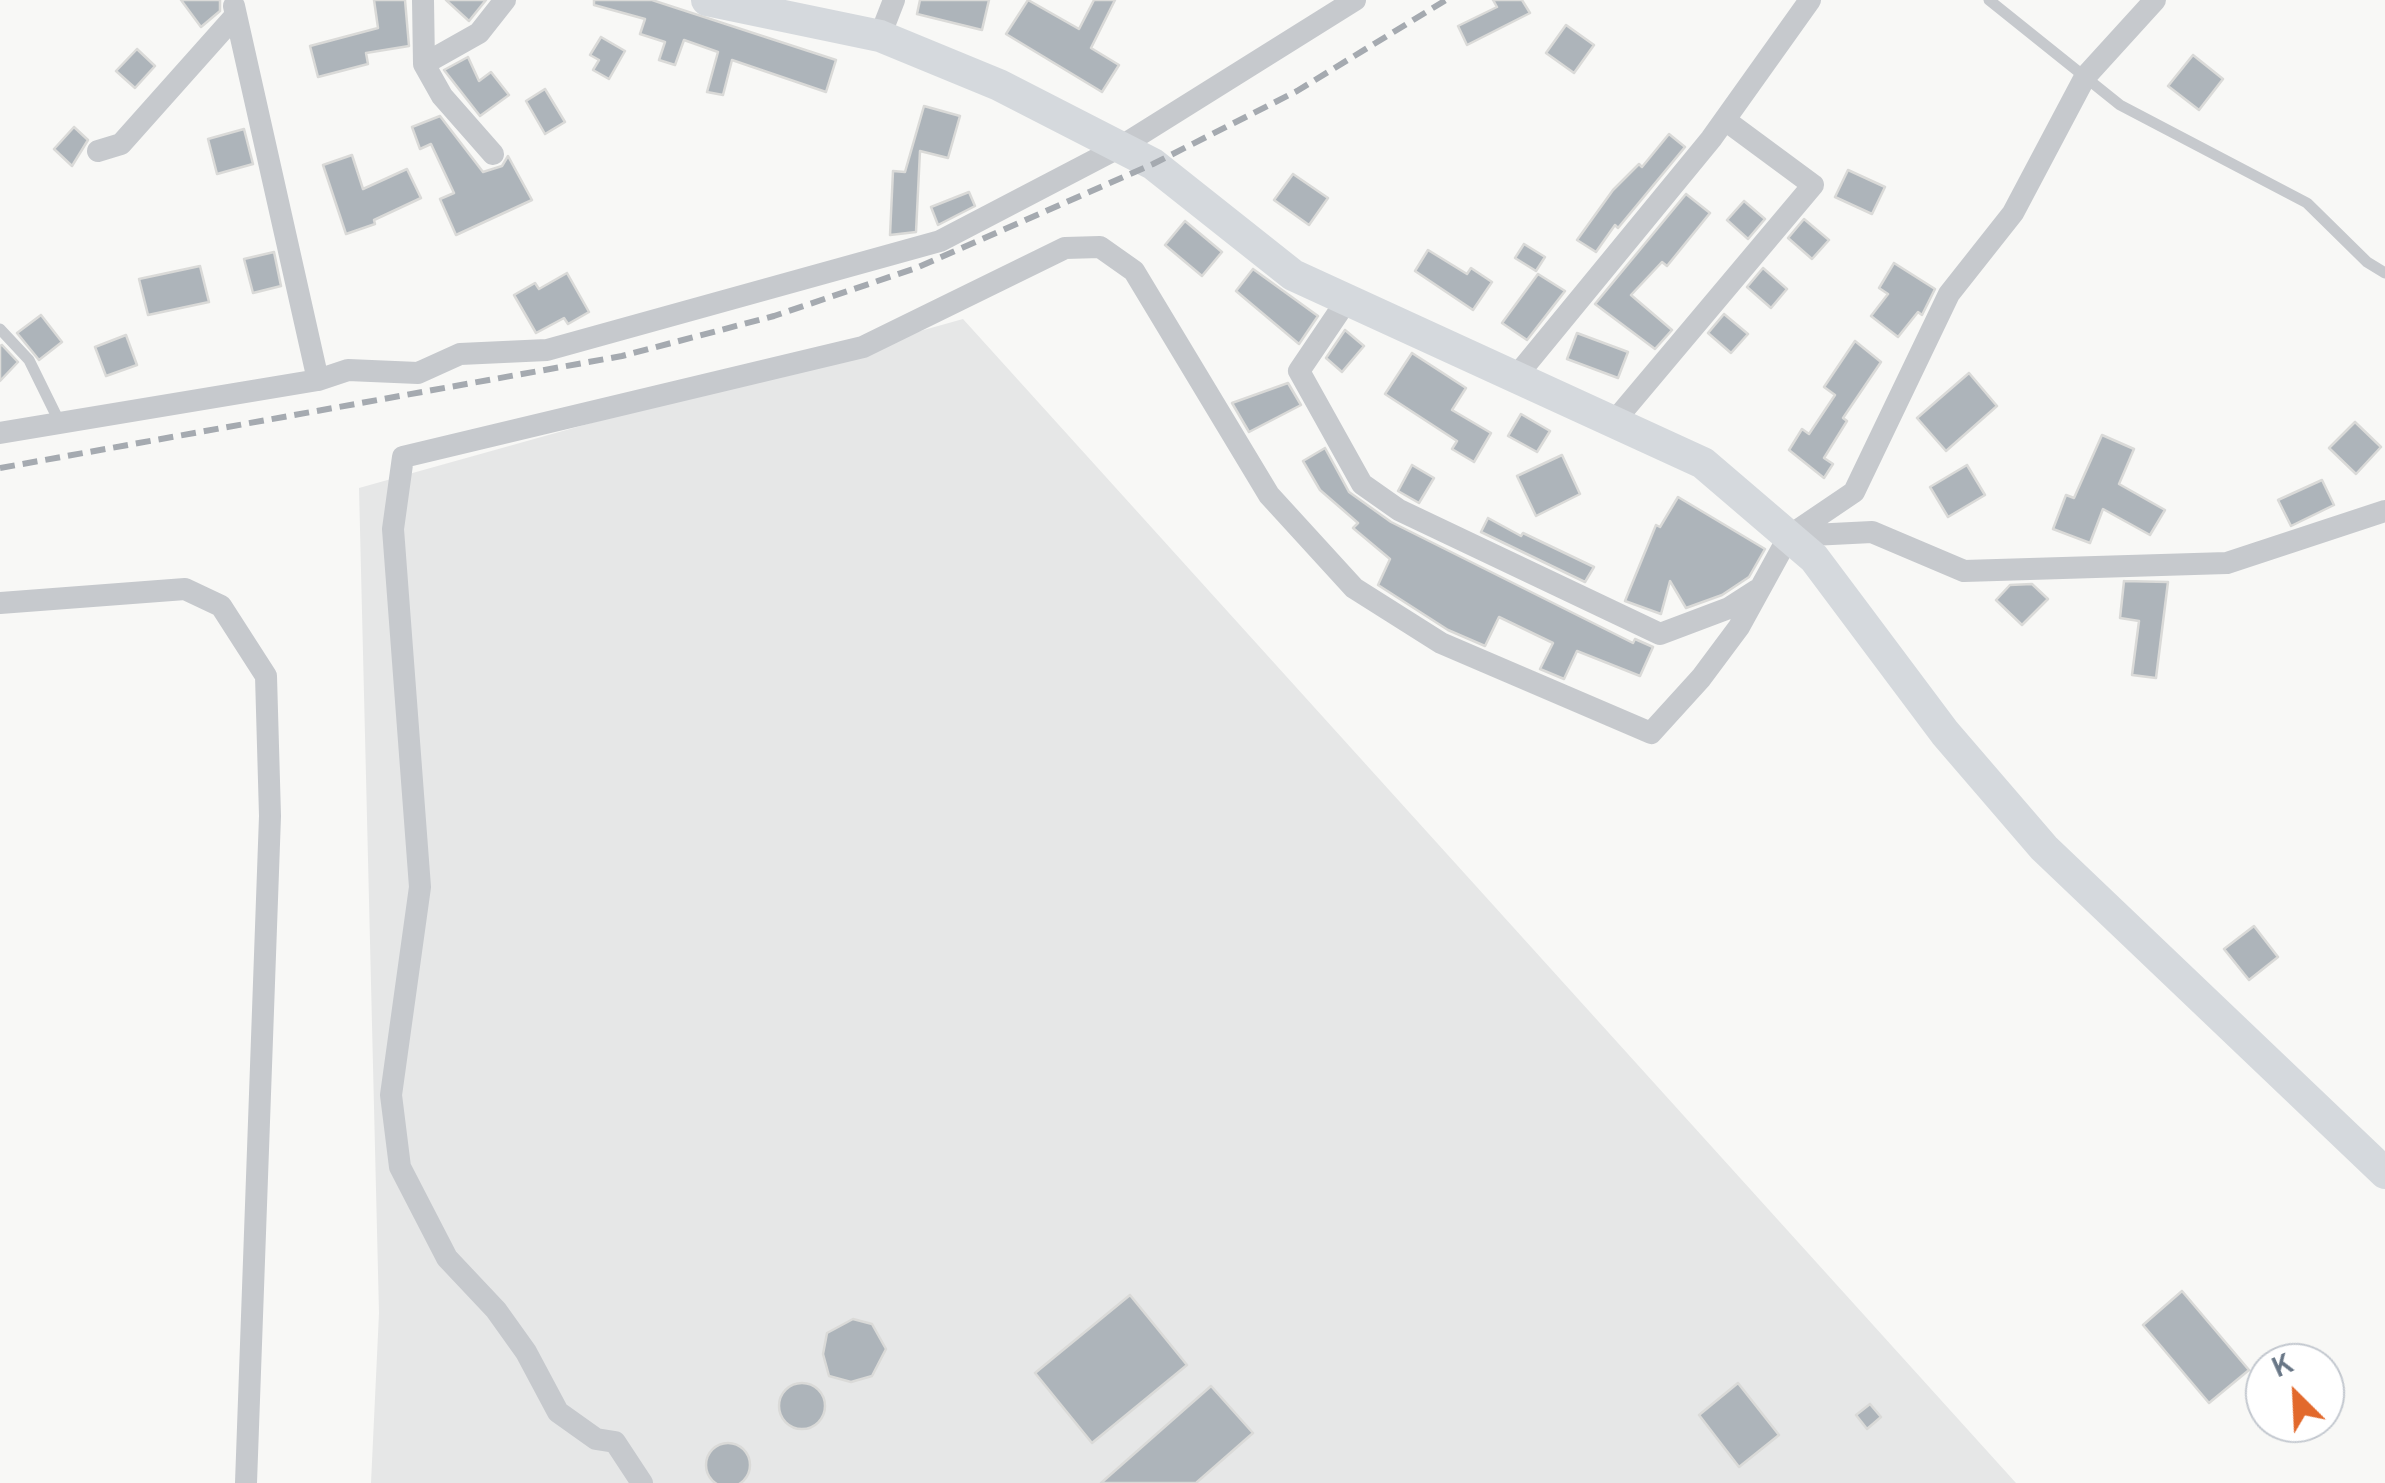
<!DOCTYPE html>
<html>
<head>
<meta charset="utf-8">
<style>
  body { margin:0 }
  #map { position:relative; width:2385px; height:1483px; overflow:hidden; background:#f8f8f6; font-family:Overpass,sans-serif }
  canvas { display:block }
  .north { position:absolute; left:2245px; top:1343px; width:100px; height:100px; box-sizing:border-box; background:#fff; border:2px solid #c3c8cf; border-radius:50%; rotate:336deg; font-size:28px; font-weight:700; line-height:40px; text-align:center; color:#687686 }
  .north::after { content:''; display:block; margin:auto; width:35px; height:45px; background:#e2692c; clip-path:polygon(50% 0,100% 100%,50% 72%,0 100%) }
</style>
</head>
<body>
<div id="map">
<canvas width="2385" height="1483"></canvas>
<div class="north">K</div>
</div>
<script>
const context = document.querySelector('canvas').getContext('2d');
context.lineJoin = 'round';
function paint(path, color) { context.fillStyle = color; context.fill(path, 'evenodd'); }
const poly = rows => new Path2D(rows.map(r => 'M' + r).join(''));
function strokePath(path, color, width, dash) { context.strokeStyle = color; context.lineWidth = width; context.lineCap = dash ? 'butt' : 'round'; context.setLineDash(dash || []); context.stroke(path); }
const built = poly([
  [963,319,2016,1483,371,1483,379,1313,359,488]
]);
const building = poly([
  [181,0,220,0,220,11,201,27,181,0],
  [374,0,405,0,409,46,366,53,368,64,318,77,310,46,378,28,374,0],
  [446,0,486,0,469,21,446,0],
  [594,0,652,0,836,60,826,92,732,60,723,95,707,92,718,52,684,40,675,65,659,60,665,42,640,34,645,19,594,5,594,0],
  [920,0,989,0,982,30,917,14,920,0],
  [1028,0,1079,29,1094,0,1115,0,1091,48,1119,65,1102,92,1006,34,1028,0],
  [1493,0,1522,0,1530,13,1467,45,1458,26,1497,7,1493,0],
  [1566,25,1594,45,1574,73,1546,53,1566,25],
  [601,37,625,51,609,79,593,70,599,60,590,55,601,37],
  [137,49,155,66,135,88,116,71,137,49],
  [2193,55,2223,79,2199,110,2168,86,2193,55],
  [468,57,479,81,491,72,509,95,480,116,444,70,468,57],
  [545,89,565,122,545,134,526,101,545,89],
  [924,106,960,116,948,158,920,151,916,232,890,235,893,171,905,172,924,106],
  [440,116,483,172,502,166,508,156,532,200,456,235,440,199,454,193,431,144,420,149,412,127,440,116],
  [74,127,88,140,72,166,54,149,74,127],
  [244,129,253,164,217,174,208,139,244,129],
  [1669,134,1685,147,1618,228,1615,225,1596,252,1577,240,1613,190,1639,164,1642,167,1669,134],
  [352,155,363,189,407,169,421,198,374,220,375,224,346,234,323,165,352,155],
  [1848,170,1885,187,1872,214,1835,197,1848,170],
  [1293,174,1328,198,1309,225,1274,200,1293,174],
  [969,192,975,206,938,225,931,207,969,192],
  [1686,194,1710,213,1667,266,1662,262,1631,295,1672,330,1655,349,1595,304,1686,194],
  [1744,201,1765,219,1748,239,1727,220,1744,201],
  [1804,219,1829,240,1812,259,1788,238,1804,219],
  [1185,221,1222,252,1202,276,1165,245,1185,221],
  [1524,244,1545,257,1536,271,1515,258,1524,244],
  [1428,250,1467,274,1471,268,1492,282,1473,310,1415,271,1428,250],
  [274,252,281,286,253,293,244,259,274,252],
  [1894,263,1935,289,1922,315,1918,312,1898,337,1871,316,1888,294,1879,288,1894,263],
  [200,266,209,302,148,315,139,279,200,266],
  [1763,268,1787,289,1771,308,1747,287,1763,268],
  [1253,269,1318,316,1299,344,1236,291,1253,269],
  [567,273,589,312,568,324,564,318,536,333,514,295,535,283,539,289,567,273],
  [1538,274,1565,291,1527,340,1502,323,1538,274],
  [1724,314,1748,334,1731,353,1708,333,1724,314],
  [41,315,62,342,39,360,17,333,41,315],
  [1345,330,1364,346,1342,372,1326,358,1345,330],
  [1577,333,1628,352,1618,378,1567,359,1577,333],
  [126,335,137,365,106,376,95,347,126,335],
  [1855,341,1881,362,1843,418,1847,421,1824,458,1833,464,1824,478,1789,450,1802,429,1809,434,1835,395,1824,387,1855,341],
  [2,345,18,362,0,381,0,346,2,345],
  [1412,353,1466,388,1452,410,1491,433,1474,462,1452,449,1457,441,1385,394,1412,353],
  [1969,373,1997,406,1946,451,1917,418,1969,373],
  [1288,383,1301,405,1249,432,1232,403,1288,383],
  [1521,414,1550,431,1537,452,1508,436,1521,414],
  [2355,422,2381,447,2356,474,2329,448,2355,422],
  [2102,435,2134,449,2119,484,2165,510,2150,535,2103,509,2090,543,2053,529,2066,495,2074,498,2102,435],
  [1325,448,1349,492,1391,522,1633,643,1635,639,1653,647,1640,676,1577,651,1564,679,1540,669,1553,643,1499,617,1485,646,1448,630,1378,585,1390,559,1353,528,1358,523,1320,490,1303,461,1325,448],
  [1562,455,1580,494,1536,516,1517,476,1562,455],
  [1412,465,1434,478,1419,503,1398,491,1412,465],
  [1967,465,1985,495,1948,517,1930,487,1967,465],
  [2322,480,2334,505,2291,526,2278,500,2322,480],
  [1678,497,1765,549,1749,577,1722,595,1686,608,1670,581,1661,614,1625,601,1656,525,1660,527,1678,497],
  [1488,518,1521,536,1523,533,1594,567,1585,582,1481,532,1488,518],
  [2124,581,2168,582,2156,678,2132,675,2139,621,2120,618,2124,581],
  [2032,584,2048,599,2022,625,1996,600,2010,585,2032,584],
  [2254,926,2278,957,2249,980,2224,949,2254,926],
  [2182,1291,2249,1370,2209,1403,2143,1325,2182,1291],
  [1130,1295,1187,1365,1092,1443,1035,1373,1130,1295],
  [853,1319,872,1324,886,1349,872,1376,851,1382,829,1376,823,1354,827,1333,853,1319],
  '779 1406a23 23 0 1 1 46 0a23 23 0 1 1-46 0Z',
  [1738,1383,1779,1435,1739,1467,1699,1415,1738,1383],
  [1211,1386,1253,1433,1196,1483,1101,1483,1211,1386],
  [1870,1404,1881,1417,1867,1429,1856,1415,1870,1404],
  '706 1465a22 22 0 1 1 44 0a22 22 0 1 1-44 0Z'
]);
const lane = poly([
  [1989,0,2120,105,2307,203,2367,262,2385,273],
  [0,329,29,360,60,423]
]);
const street = poly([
  [423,0,424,64,442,96,493,154],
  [236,15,318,380],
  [880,36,894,0],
  [424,64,479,33,505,0],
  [98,151,121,144,236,15,234,6],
  [1347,300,1299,371,1362,484,1399,510,1660,634,1729,608,1757,590],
  [1514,379,1711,139,1810,0],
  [1612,424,1813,185,1725,120],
  [0,433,318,380,348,370,418,373,460,354,547,350,940,241,1120,147,1355,0],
  [1792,536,1872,532,1964,571,2227,563,2385,511],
  [0,603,185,589,221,606,266,676,270,816,246,1483],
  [642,1483,615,1442,596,1439,558,1412,526,1352,496,1310,447,1258,400,1167,391,1095,420,887,393,529,403,457,863,347,1065,248,1100,247,1134,271,1269,495,1354,588,1441,643,1651,733,1701,678,1739,627,1789,536,1854,492,1949,294,2013,213,2085,77,2155,0]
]);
const secondary = poly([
  [707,0,880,36,999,85,1153,164,1293,275,1703,463,1814,558,1945,733,2044,848,2385,1173]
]);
const rail = poly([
  [0,468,622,356,774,316,916,268,1153,164,1297,91,1446,0]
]);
paint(built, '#e6e7e7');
paint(building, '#adb4ba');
strokePath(building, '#dadad8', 2.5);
strokePath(lane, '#c6c9cd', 11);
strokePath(street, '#c6c9cd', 22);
strokePath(secondary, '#d5d9dd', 32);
strokePath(rail, '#a5aab0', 6, [15, 8]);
</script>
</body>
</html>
